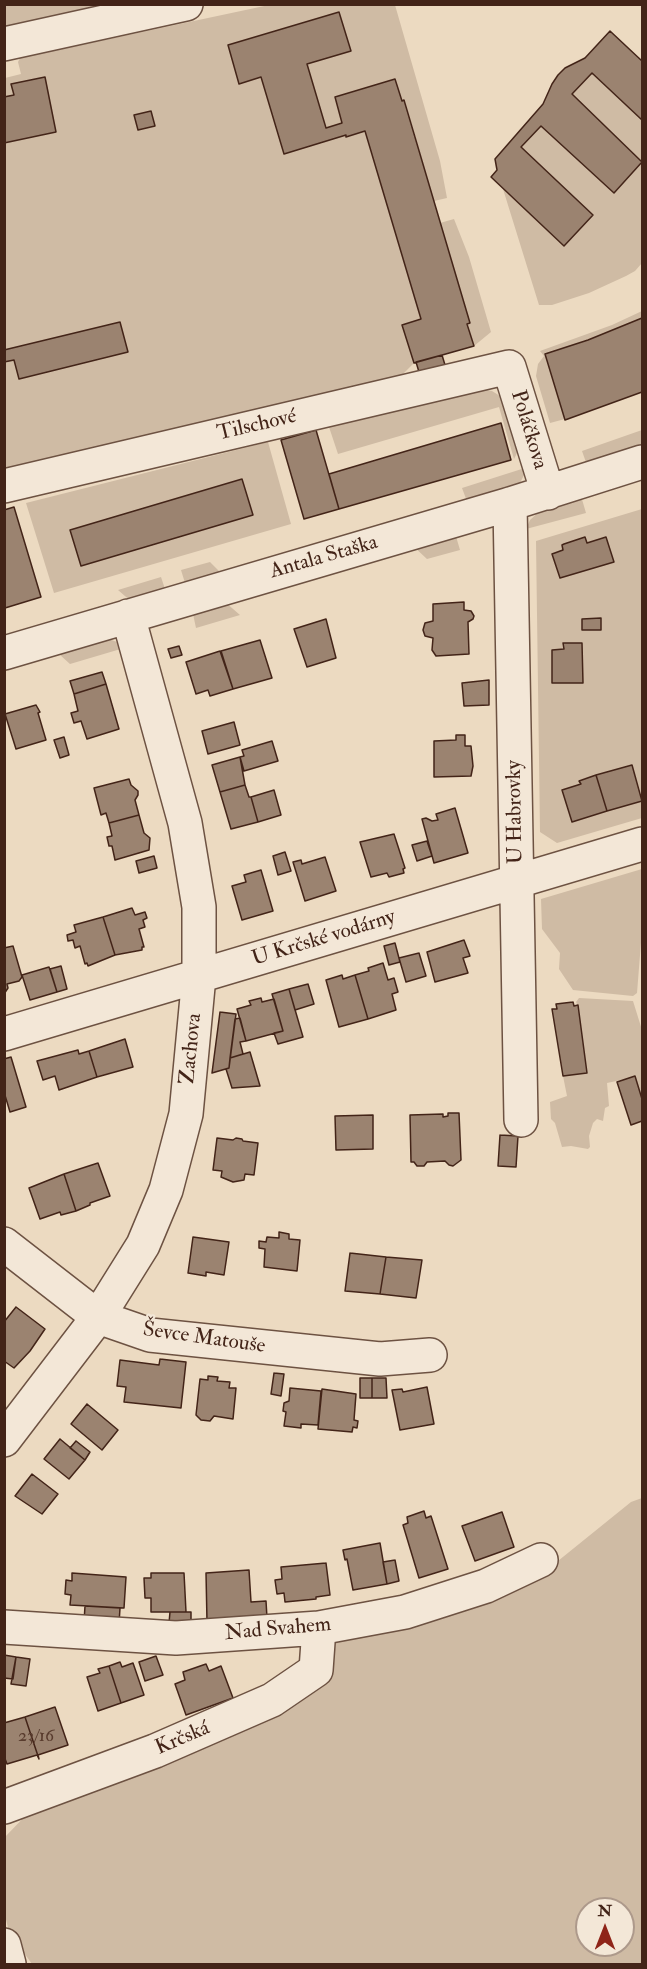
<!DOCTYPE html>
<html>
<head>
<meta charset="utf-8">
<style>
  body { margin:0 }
  #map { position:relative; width:647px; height:1969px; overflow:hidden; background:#ecdac1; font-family:"IM FELL Double Pica",serif }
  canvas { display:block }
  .frame { position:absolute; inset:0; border:6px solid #432418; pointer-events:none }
  .north { position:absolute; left:575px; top:1897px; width:60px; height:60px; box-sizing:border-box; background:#f3e7d7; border:2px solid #ad998b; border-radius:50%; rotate:0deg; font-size:16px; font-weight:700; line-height:24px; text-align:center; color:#432418 }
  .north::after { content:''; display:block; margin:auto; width:21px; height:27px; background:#8f2418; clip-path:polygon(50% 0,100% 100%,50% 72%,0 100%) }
</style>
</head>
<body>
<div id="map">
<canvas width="647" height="1969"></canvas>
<div class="frame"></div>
<div class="north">N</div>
</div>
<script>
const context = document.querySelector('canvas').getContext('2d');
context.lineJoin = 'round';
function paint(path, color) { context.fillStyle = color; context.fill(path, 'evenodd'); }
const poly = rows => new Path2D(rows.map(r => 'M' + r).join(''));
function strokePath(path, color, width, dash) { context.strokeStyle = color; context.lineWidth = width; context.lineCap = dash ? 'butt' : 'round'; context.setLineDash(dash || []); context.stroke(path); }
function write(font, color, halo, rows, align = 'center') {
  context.font = font + ' "IM FELL Double Pica",serif'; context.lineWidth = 4.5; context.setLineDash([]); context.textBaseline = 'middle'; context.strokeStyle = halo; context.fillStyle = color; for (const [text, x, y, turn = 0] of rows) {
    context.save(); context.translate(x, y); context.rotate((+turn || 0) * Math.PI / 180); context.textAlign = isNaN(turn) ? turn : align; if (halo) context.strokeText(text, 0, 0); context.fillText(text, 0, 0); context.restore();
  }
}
const green = poly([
  [138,4,5,34,4,5],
  [269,5,395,5,440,161,447,198,434,201,405,101,402,101,395,79,335,97,342,123,326,128,307,64,351,51,339,12,228,45,239,84,261,77,284,153,345,135,347,137,365,131,421,319,402,325,414,363,393,384,5,473,4,362,14,360,19,379,128,352,120,323,5,350,5,143,56,132,44,77,12,84,14,95,5,97,5,78,21,74,18,62,20,58],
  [592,73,642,120,642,162,572,94],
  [541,126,614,193,642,162,642,263,635,271,626,276,589,293,552,305,539,305,503,189,564,246,593,215,521,147],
  [454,219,469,257,491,332,474,346,440,223],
  [642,311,642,318,588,340,545,354,565,419,550,423,536,376,538,364,544,356,540,351,612,325],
  [481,389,492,391,500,396,506,406,517,442,517,453,514,459,499,407,338,454,329,427],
  [642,430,642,451,588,468,582,451],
  [268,442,291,524,54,593,26,503],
  [242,479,253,515,81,566,71,530],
  [528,467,520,483,513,490,468,504,462,488],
  [581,496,586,513,526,529,530,520,541,510],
  [642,509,642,797,632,765,580,780,581,784,562,790,572,821,642,801,642,818,557,843,540,832,536,541],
  [585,537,587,543,606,538,614,562,560,578,552,554,563,550,562,545,564,544],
  [563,644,583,683,553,683,552,650,564,649],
  [455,533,460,550,427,559,412,545],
  [210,562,223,575,185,583,181,570],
  [161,577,165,589,133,603,118,590],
  [225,602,240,615,196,628,193,614],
  [109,639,117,642,124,648,70,664,59,654],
  [642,869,642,930,637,993,633,996,573,990,559,969,560,953,542,929,541,899],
  [579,998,633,1001,642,1030,642,1099,635,1077,607,1083,609,1106,605,1108,603,1121,597,1119,593,1123,589,1136,590,1147,588,1149,571,1146,562,1147,555,1123,551,1119,550,1102,567,1096,563,1076,587,1073,578,1006,576,1002],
  [642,1498,642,1964,32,1964,9,1932,5,1915,4,1838,32,1809,318,1681,338,1634,553,1565,631,1502],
  [587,1909,623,1909,623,1945,587,1945]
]);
const building = poly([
  [339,12,351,51,307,64,326,128,342,123,335,97,395,79,402,101,404,100,470,323,467,324,474,346,414,363,402,325,421,319,365,131,346,137,346,135,284,154,261,77,239,84,228,45,339,12],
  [610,31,642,61,642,120,592,73,572,94,642,162,614,193,541,126,521,147,593,215,564,246,491,177,497,170,495,159,543,104,552,84,558,75,565,68,585,58,610,31],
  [45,77,56,132,4,143,4,97,14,95,11,84,45,77],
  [151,111,155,126,138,130,134,115,151,111],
  [642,318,642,392,565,420,545,354,588,340,642,318],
  [120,322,128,352,19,379,14,360,4,362,4,350,120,322],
  [442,355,445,365,419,372,416,362,442,355],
  [501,423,511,460,339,509,329,474,501,423],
  [316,430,339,509,304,519,281,440,316,430],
  [242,479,253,515,81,566,70,530,242,479],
  [14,507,41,597,5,608,4,510,14,507],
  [585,537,587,543,606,537,614,562,560,578,552,554,563,550,562,545,564,544,585,537],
  [464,602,464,610,471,611,474,616,473,619,468,622,469,654,436,656,432,650,433,638,425,636,423,630,425,623,433,621,433,604,464,602],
  [601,618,601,630,582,630,582,619,601,618],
  [326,619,336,658,307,667,294,629,326,619],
  [260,640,272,678,233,689,221,651,260,640],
  [563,643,582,643,583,683,552,683,552,650,564,649,563,643],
  [179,646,182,655,171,658,168,649,179,646],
  [220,651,233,689,210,696,208,690,196,694,186,662,220,651],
  [102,672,106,684,74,694,70,681,102,672],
  [489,680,489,705,464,706,462,683,489,680],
  [106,684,119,729,87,739,81,721,74,723,71,713,78,711,74,694,106,684],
  [36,705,40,712,38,713,46,740,16,749,5,714,36,705],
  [234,722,240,745,208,754,202,731,234,722],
  [456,735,465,735,465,746,471,746,473,766,471,776,434,777,434,741,456,740,456,735],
  [64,737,69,755,60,758,54,740,64,737],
  [272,741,278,761,244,771,240,757,244,756,242,750,272,741],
  [240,757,245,785,220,792,212,765,240,757],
  [632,765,642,801,607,811,596,775,632,765],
  [596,775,607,811,572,822,562,790,581,784,579,781,596,775],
  [129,779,131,785,138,791,138,795,135,800,139,815,109,823,106,813,101,815,94,788,129,779],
  [245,785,249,797,251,797,258,822,231,829,220,792,245,785],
  [274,790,281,815,258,822,251,797,274,790],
  [455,808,468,853,434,863,422,819,426,818,432,821,438,820,436,814,455,808],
  [139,815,144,833,150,838,149,850,115,860,112,846,109,846,107,837,112,836,109,823,139,815],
  [394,834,405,868,403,869,404,873,389,877,387,873,371,877,360,842,394,834],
  [427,841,432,856,417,861,412,845,427,841],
  [285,852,291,871,278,875,273,856,285,852],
  [154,856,157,868,139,873,136,861,154,856],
  [325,857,336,891,305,901,293,862,301,860,302,864,325,857],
  [261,870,273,911,242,920,232,886,246,882,244,875,261,870],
  [132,908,135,915,145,912,147,918,143,920,145,927,139,929,144,947,142,947,142,950,115,955,103,917,132,908],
  [103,917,115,955,88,966,87,963,85,964,80,946,75,948,73,940,68,941,67,935,76,932,74,925,103,917],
  [464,940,470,956,463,958,468,973,435,982,427,952,464,940],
  [395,943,400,962,389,965,384,946,395,943],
  [13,946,22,977,19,981,7,984,8,988,4,994,4,948,13,946],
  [419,953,426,976,406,982,399,958,419,953],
  [383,963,388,980,394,978,398,992,392,994,396,1010,368,1019,355,975,369,971,368,968,383,963],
  [61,966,67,989,57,992,50,969,61,966],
  [49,967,57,992,30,1000,22,975,49,967],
  [342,975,343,979,355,975,368,1019,339,1027,326,980,342,975],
  [308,984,314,1004,295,1010,289,989,308,984],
  [289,989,303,1037,278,1044,274,1033,283,1031,272,994,289,989],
  [261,998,262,1002,274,999,283,1031,246,1041,237,1009,251,1005,249,1001,261,998],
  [573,1002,574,1006,578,1005,587,1073,563,1076,552,1009,557,1009,556,1004,573,1002],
  [220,1012,236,1014,229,1068,212,1073,220,1012],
  [240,1018,246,1041,240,1042,243,1054,230,1058,235,1019,240,1018],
  [125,1039,133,1067,97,1077,89,1051,125,1039],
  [78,1050,79,1054,89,1051,97,1077,59,1090,55,1076,43,1080,37,1061,78,1050],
  [250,1052,260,1086,232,1088,226,1069,229,1068,230,1058,250,1052],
  [11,1057,26,1107,10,1112,4,1092,4,1059,11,1057],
  [635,1076,642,1099,642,1121,631,1125,617,1082,635,1076],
  [448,1113,459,1113,461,1160,453,1166,449,1165,445,1161,427,1162,424,1166,417,1166,414,1162,411,1162,410,1115,443,1114,443,1117,448,1116,448,1113],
  [373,1115,373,1149,336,1150,335,1116,373,1115],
  [500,1135,518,1136,516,1167,498,1166,500,1135],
  [217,1138,233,1140,236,1138,242,1139,243,1141,258,1143,254,1175,245,1174,244,1180,233,1182,221,1177,222,1171,213,1170,217,1138],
  [98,1163,110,1196,90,1203,90,1205,76,1211,64,1174,98,1163],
  [64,1174,76,1211,61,1215,60,1212,40,1219,29,1188,64,1174],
  [279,1232,289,1234,289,1239,300,1240,297,1271,264,1267,265,1249,259,1248,259,1241,266,1242,267,1237,279,1238,279,1232],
  [193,1237,229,1242,224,1275,206,1272,206,1276,188,1273,193,1237],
  [350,1253,386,1257,380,1294,345,1291,350,1253],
  [386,1257,422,1260,416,1298,380,1294,386,1257],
  [16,1307,45,1329,30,1351,14,1368,4,1361,4,1322,16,1307],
  [160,1359,186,1362,181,1408,124,1402,126,1387,117,1386,120,1360,159,1365,160,1359],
  [274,1373,284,1374,281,1396,271,1394,274,1373],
  [208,1376,218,1377,217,1381,230,1382,229,1388,236,1388,233,1419,214,1416,210,1421,201,1420,196,1415,200,1379,208,1380,208,1376],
  [360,1378,372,1378,372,1398,360,1398,360,1378],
  [372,1378,386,1378,387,1398,372,1398,372,1378],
  [427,1387,434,1424,400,1430,392,1390,402,1389,403,1392,427,1387],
  [290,1388,321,1391,318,1425,301,1424,301,1428,284,1426,286,1412,283,1411,284,1403,289,1401,290,1388],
  [322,1389,356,1394,354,1420,358,1421,357,1428,353,1427,352,1432,318,1429,322,1389],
  [87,1404,118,1430,102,1450,71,1424,87,1404],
  [60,1439,85,1460,69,1479,44,1459,60,1439],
  [76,1441,90,1452,85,1460,70,1448,76,1441],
  [32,1474,58,1494,42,1514,15,1496,32,1474],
  [424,1511,426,1518,431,1516,448,1569,419,1578,403,1525,408,1523,407,1517,424,1511],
  [502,1512,514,1547,475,1561,462,1526,502,1512],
  [380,1543,387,1584,353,1590,347,1559,345,1560,343,1550,380,1543],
  [395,1560,399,1581,387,1584,383,1562,395,1560],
  [326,1563,330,1595,316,1597,316,1599,285,1602,284,1593,277,1594,275,1580,282,1579,281,1567,326,1563],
  [249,1570,251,1602,266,1601,267,1618,207,1622,206,1573,249,1570],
  [72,1573,126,1577,124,1608,70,1605,71,1595,65,1594,66,1580,72,1581,72,1573],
  [151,1573,184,1573,186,1612,151,1612,151,1598,145,1598,144,1578,151,1578,151,1573],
  [85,1606,120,1608,119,1624,84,1622,85,1606],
  [170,1612,191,1612,191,1624,169,1623,170,1612],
  [4,1655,16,1657,13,1679,4,1678,4,1655],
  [156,1656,163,1675,145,1681,139,1662,156,1656],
  [16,1657,30,1659,26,1686,11,1684,16,1657],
  [120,1662,122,1667,133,1663,144,1695,121,1703,109,1666,120,1662],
  [206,1664,209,1671,221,1666,233,1698,186,1715,175,1684,185,1680,183,1672,206,1664],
  [109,1666,121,1703,98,1711,87,1677,100,1673,98,1669,109,1666],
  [55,1707,68,1745,38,1755,39,1759,25,1717,55,1707],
  [25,1717,39,1759,37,1755,7,1764,4,1756,4,1723,25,1717]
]);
const minor = poly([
  [4,44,186,4],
  [4,486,509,367,548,493],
  [510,504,521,1120],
  [4,653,510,504,642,462],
  [4,1034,642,844],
  [4,1244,98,1317,150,1335,380,1359,430,1355],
  [4,1440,98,1317,143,1245,166,1190,186,1114,199,976,199,907,185,823,128,616],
  [4,1627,176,1638,319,1628,405,1612,486,1586,541,1560],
  [4,1807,155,1751,272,1700,316,1670,319,1628],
  [4,1945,9,1964]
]);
const numberNames = [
  ["23/16",36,1737]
];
const streetNames = [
  ["Tilschové",257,426,-13],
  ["Poláčkova",528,430,73],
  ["Antala Staška",324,558,-16],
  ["U Habrovky",516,812,-91],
  ["U Krčské vodárny",324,939,-17],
  ["Zachova",192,1049,-84],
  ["Ševce Matouše",204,1339,8],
  ["Nad Svahem",278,1630,-5],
  ["Krčská",183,1739,-23]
];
paint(green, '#cfbba4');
paint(building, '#9b8370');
strokePath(building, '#432418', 1.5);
strokePath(minor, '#6d5242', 36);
strokePath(minor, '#f3e7d7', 33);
write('18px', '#593c2e', null, numberNames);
write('21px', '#432418', '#f3e7d7', streetNames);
</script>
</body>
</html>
